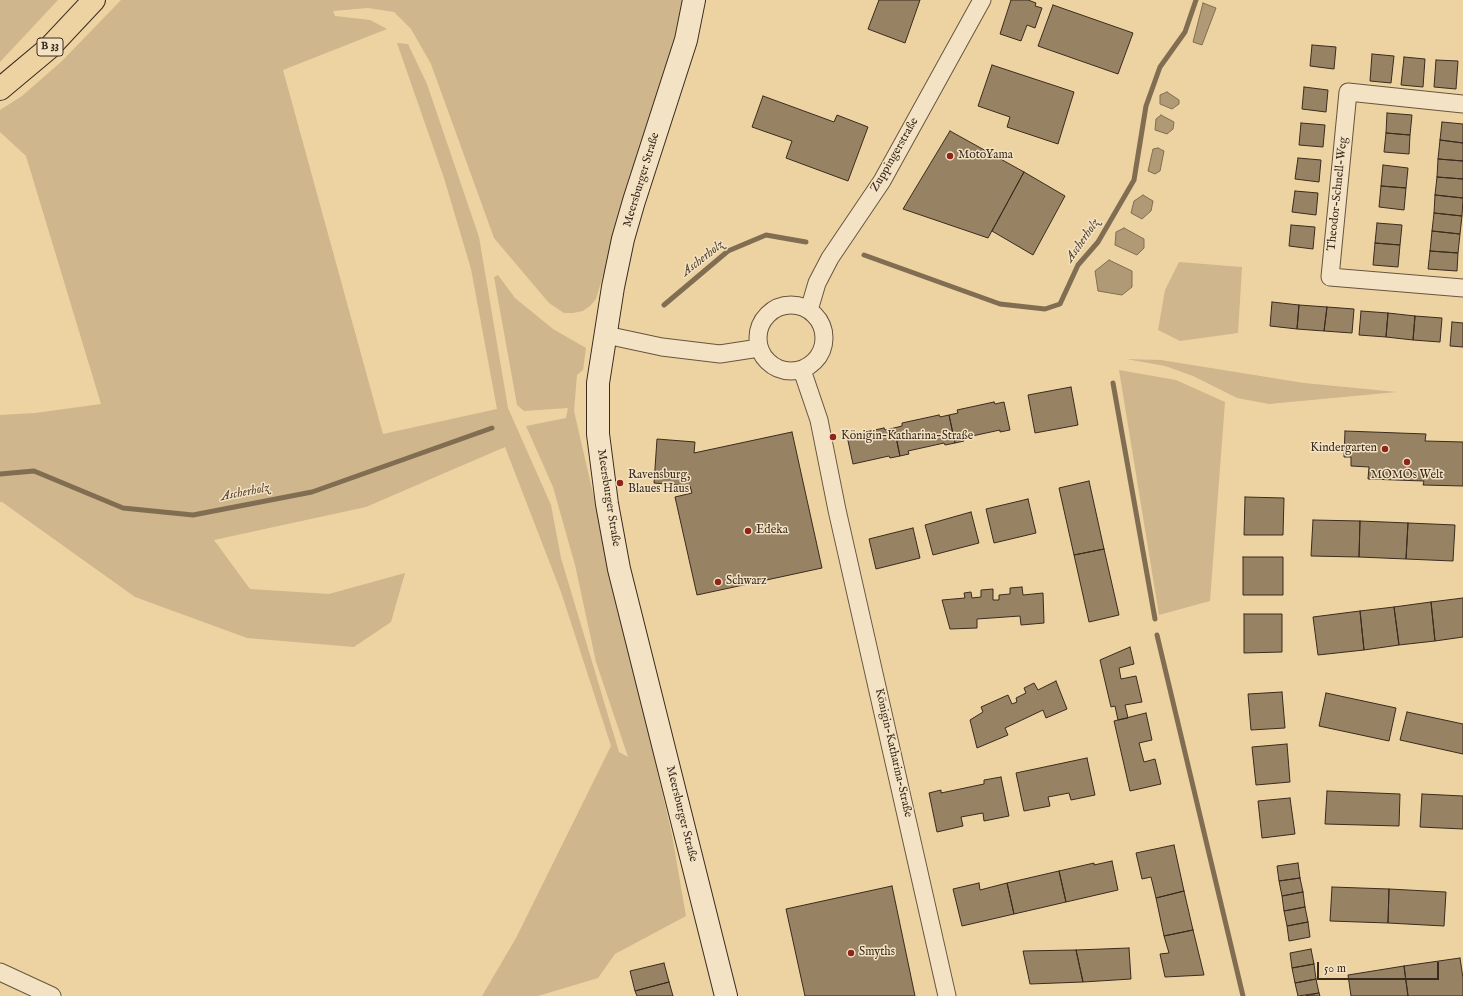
<!DOCTYPE html>
<html>
<head>
<meta charset="utf-8">
<style>
  body { margin:0 }
  #map { position:relative; width:1463px; height:996px; overflow:hidden; background:#edd3a2; font-family:"IM FELL English",serif }
  canvas { display:block }
  .scale { position:absolute; left:1317px; top:962px; width:122px; height:18px; box-sizing:border-box; border:2px solid #3a2b1e; border-top:0; padding-left:5px; font-size:12px; line-height:14px; white-space:nowrap; color:#3a2b1e; -webkit-text-stroke:3px #f3e2c3; paint-order:stroke }
</style>
</head>
<body>
<div id="map">
<canvas width="1463" height="996"></canvas>
<div class="scale">50 m</div>
</div>
<script>
const context = document.querySelector('canvas').getContext('2d');
context.lineJoin = 'round';
function paint(path, color) { context.fillStyle = color; context.fill(path, 'evenodd'); }
const poly = rows => new Path2D(rows.map(r => 'M' + r).join(''));
function strokePath(path, color, width, dash) { context.strokeStyle = color; context.lineWidth = width; context.lineCap = dash ? 'butt' : 'round'; context.setLineDash(dash || []); context.stroke(path); }
function write(font, color, halo, rows, align = 'center') {
  context.font = font + ' "IM FELL English",serif'; context.lineWidth = 3; context.setLineDash([]); context.textBaseline = 'middle'; context.strokeStyle = halo; context.fillStyle = color; for (const [text, x, y, turn = 0] of rows) {
    context.save(); context.translate(x, y); context.rotate((+turn || 0) * Math.PI / 180); context.textAlign = isNaN(turn) ? turn : align; if (halo) context.strokeText(text, 0, 0); context.fillText(text, 0, 0); context.restore();
  }
}
const green = poly([
  [0,0,58,0,0,62],
  [121,0,683,0,676,33,596,299,590,306,583,311,573,313,564,313,549,303,494,238,431,64,411,29,394,12,368,8,333,11,335,16,370,20,387,29,283,70,383,434,497,409,471,269,444,178,397,43,408,44,427,84,479,237,508,408,551,505,561,558,619,752,628,757,596,662,575,565,553,487,526,426,566,418,568,408,524,411,517,405,494,277,498,275,515,298,553,329,586,348,583,370,577,375,574,411,672,835,686,916,615,954,598,978,538,996,482,996,516,938,611,746,561,592,505,447,366,507,214,540,250,589,329,594,405,573,391,622,354,647,247,638,135,597,2,502,0,502,0,415,35,413,101,404,26,156,0,132,0,110,22,96,62,61],
  [1179,262,1242,267,1238,333,1180,341,1158,330,1165,290],
  [1126,359,1161,360,1304,383,1397,392,1269,404,1237,398,1193,376,1165,366],
  [1119,370,1176,380,1225,402,1210,601,1159,615]
]);
const water = poly([
  [1203,3,1216,8,1202,45,1193,42,1203,3],
  [1167,92,1179,100,1179,104,1172,109,1160,104,1160,95,1167,92],
  [1161,115,1174,122,1173,129,1167,134,1155,130,1156,119,1161,115],
  [1158,148,1164,151,1160,171,1155,174,1148,171,1153,149,1158,148],
  [1143,195,1153,201,1151,211,1142,219,1131,213,1134,201,1143,195],
  [1124,228,1144,239,1144,248,1137,255,1115,245,1116,232,1124,228],
  [1109,260,1132,271,1132,287,1122,295,1098,291,1095,271,1109,260]
]);
const stream = poly([
  [864,255,1000,304,1045,309,1060,304,1078,265,1098,242,1134,180,1146,106,1160,67,1185,32,1196,0],
  [664,305,728,251,766,235,806,242],
  [1113,383,1155,619],
  [0,474,34,471,123,508,193,515,312,492,492,428],
  [1157,635,1243,996]
]);
const building = poly([
  [879,0,920,0,905,43,868,29,879,0],
  [1011,0,1028,0,1036,3,1035,6,1042,8,1035,28,1027,25,1021,41,1000,34,1011,0],
  [1053,5,1133,33,1118,74,1038,46,1053,5],
  [1312,45,1336,47,1334,69,1310,66,1312,45],
  [1372,54,1394,56,1391,83,1370,81,1372,54],
  [1404,57,1425,59,1423,87,1401,85,1404,57],
  [1436,60,1458,61,1456,89,1434,87,1436,60],
  [992,65,1074,92,1058,144,1007,127,1010,117,978,106,992,65],
  [1304,87,1328,90,1326,112,1302,109,1304,87],
  [763,96,834,122,837,115,868,127,848,181,786,158,792,141,752,127,763,96],
  [1387,113,1412,115,1410,135,1386,133,1387,113],
  [1442,122,1463,124,1463,143,1440,140,1442,122],
  [1301,123,1325,125,1323,147,1299,145,1301,123],
  [950,131,1024,172,988,238,903,209,950,131],
  [1386,133,1410,135,1409,154,1384,152,1386,133],
  [1440,140,1463,143,1463,161,1438,159,1440,140],
  [1298,158,1321,160,1319,182,1295,179,1298,158],
  [1438,159,1463,161,1463,179,1437,177,1438,159],
  [1383,165,1408,168,1406,188,1381,186,1383,165],
  [1024,172,1065,196,1033,255,992,231,1024,172],
  [1437,177,1463,179,1463,198,1435,195,1437,177],
  [1381,186,1406,188,1404,210,1379,207,1381,186],
  [1295,191,1318,193,1316,215,1292,212,1295,191],
  [1435,195,1463,198,1462,216,1434,213,1435,195],
  [1434,213,1462,216,1460,234,1432,231,1434,213],
  [1377,223,1402,225,1400,245,1375,243,1377,223],
  [1291,225,1315,227,1313,249,1289,246,1291,225],
  [1432,231,1460,234,1458,253,1430,251,1432,231],
  [1375,243,1400,245,1398,267,1373,265,1375,243],
  [1430,251,1458,253,1457,271,1428,269,1430,251],
  [1272,302,1299,305,1297,329,1270,326,1272,302],
  [1299,305,1327,307,1324,331,1297,329,1299,305],
  [1327,307,1354,309,1352,333,1324,331,1327,307],
  [1361,311,1388,313,1386,337,1359,335,1361,311],
  [1388,313,1415,316,1413,340,1386,337,1388,313],
  [1415,316,1442,318,1440,342,1413,340,1415,316],
  [1452,322,1463,323,1463,347,1450,346,1452,322],
  [1071,387,1078,425,1035,433,1028,395,1071,387],
  [994,402,995,404,1004,402,1010,430,1000,432,1000,430,963,438,964,441,955,443,949,415,958,413,957,410,994,402],
  [939,415,940,417,949,415,955,443,945,445,944,443,908,451,909,454,900,456,894,428,902,426,902,423,939,415],
  [884,428,885,430,894,428,900,456,890,458,889,456,853,464,847,436,884,428],
  [1345,431,1426,434,1425,441,1463,442,1463,486,1423,485,1424,481,1368,479,1369,467,1351,466,1351,457,1344,457,1345,431],
  [792,432,822,568,697,595,675,497,692,493,690,486,654,483,657,439,695,442,694,453,792,432],
  [1089,481,1104,549,1074,555,1059,488,1089,481],
  [1245,497,1284,498,1283,535,1244,535,1245,497],
  [1028,499,1036,533,994,543,986,509,1028,499],
  [971,512,979,543,933,555,925,525,971,512],
  [1313,520,1360,521,1359,557,1311,556,1313,520],
  [1360,521,1408,523,1406,559,1359,557,1360,521],
  [1408,523,1455,525,1453,561,1406,559,1408,523],
  [913,528,920,558,876,569,869,539,913,528],
  [1104,549,1119,615,1089,622,1074,555,1104,549],
  [1243,557,1283,557,1283,595,1243,595,1243,557],
  [1022,587,1023,595,1043,593,1044,623,1021,625,1020,616,977,619,977,628,950,629,942,600,965,598,964,593,971,592,972,598,981,597,981,590,993,589,993,600,999,600,999,595,1010,594,1010,588,1022,587],
  [1463,598,1463,637,1435,641,1431,602,1463,598],
  [1431,602,1435,641,1399,645,1394,607,1431,602],
  [1394,607,1399,645,1364,650,1360,611,1394,607],
  [1360,611,1364,650,1318,655,1313,617,1360,611],
  [1244,614,1282,614,1282,652,1244,653,1244,614],
  [1130,647,1134,664,1119,668,1121,679,1136,676,1142,702,1125,705,1128,718,1118,720,1115,706,1111,707,1100,660,1130,647],
  [1056,681,1067,709,1046,718,1043,710,1005,728,1008,735,977,748,970,720,983,712,981,707,1008,695,1012,704,1017,702,1016,698,1026,693,1024,688,1034,683,1038,690,1056,681],
  [1282,692,1285,728,1251,730,1248,694,1282,692],
  [1326,693,1396,708,1389,741,1319,726,1326,693],
  [1407,712,1463,724,1463,754,1400,740,1407,712],
  [1146,713,1152,740,1139,743,1144,762,1155,759,1161,784,1130,791,1114,721,1146,713],
  [1287,744,1290,782,1256,785,1252,747,1287,744],
  [1087,758,1095,795,1071,800,1069,793,1048,797,1050,806,1024,811,1016,773,1087,758],
  [1001,777,1009,816,984,821,983,813,961,817,963,826,937,832,929,793,941,790,941,793,984,784,984,780,1001,777],
  [1327,791,1400,794,1399,826,1325,824,1327,791],
  [1422,794,1463,796,1463,829,1420,827,1422,794],
  [1290,798,1295,834,1262,838,1258,801,1290,798],
  [1174,845,1184,891,1156,898,1151,877,1142,879,1136,853,1174,845],
  [1112,861,1118,890,1066,902,1059,871,1094,863,1094,865,1112,861],
  [1298,863,1300,878,1279,881,1277,866,1298,863],
  [1059,871,1066,902,1014,914,1007,883,1059,871],
  [1300,878,1303,892,1282,896,1279,881,1300,878],
  [979,883,980,890,1007,883,1014,914,962,926,953,889,979,883],
  [892,886,915,996,805,996,786,909,892,886],
  [1332,887,1389,889,1388,923,1330,921,1332,887],
  [1389,889,1446,892,1444,926,1388,923,1389,889],
  [1184,891,1193,930,1164,936,1156,898,1184,891],
  [1303,892,1305,907,1284,911,1282,896,1303,892],
  [1305,907,1308,922,1287,926,1284,911,1305,907],
  [1308,922,1310,937,1289,941,1287,926,1308,922],
  [1193,930,1204,975,1165,977,1160,954,1169,953,1164,936,1193,930],
  [1129,948,1131,979,1083,982,1076,950,1129,948],
  [1311,949,1314,964,1292,968,1290,953,1311,949],
  [1076,950,1083,982,1030,984,1023,951,1076,950],
  [1460,958,1463,978,1463,996,1408,996,1404,966,1460,958],
  [664,963,669,982,635,991,630,971,664,963],
  [1314,964,1316,979,1295,983,1292,968,1314,964],
  [1404,966,1408,996,1351,996,1348,975,1404,966],
  [1316,979,1319,993,1298,996,1295,983,1316,979],
  [669,982,673,996,637,996,635,991,669,982],
  [1319,993,1320,996,1305,996,1319,993]
]);
const street = poly([
  [1463,104,1348,92,1330,277,1463,288],
  '758 338a33 33 0 1 1 66 0a33 33 0 1 1-66 0Z',
  [809,310,817,283,830,258,882,181,982,0],
  [606,335,662,347,720,354,759,348],
  [802,370,819,420,837,510,947,996],
  [0,972,52,996]
]);
const secondary = poly([
  [694,0,686,40,634,201,623,239,613,287,598,383,598,434,607,504,619,569,726,996]
]);
const primary = poly([
  [0,89,49,48,94,0]
]);
const markers = [
  [950,156,4,"#8f2418"],
  [833,437,4,"#8f2418"],
  [1385,449,4,"#8f2418"],
  [1407,462,4,"#8f2418"],
  [620,483,4,"#8f2418"],
  [748,531,4,"#8f2418"],
  [718,582,4,"#8f2418"],
  [851,953,4,"#8f2418"]
];
const shields = [
  [50,47,26]
];
const shieldNames = [
  ["B 33",50,47]
];
const streetNames = [
  ["Zuppingerstraße",895,155,-60],
  ["Meersburger Straße",642,180,-73],
  ["Theodor-Schnell-Weg",1338,194,-84],
  ["Meersburger Straße",608,498,81],
  ["Königin-Katharina-Straße",893,753,77],
  ["Meersburger Straße",681,814,76]
];
const poiNames = [
  ["MotoYama",958,156],
  ["Königin-Katharina-Straße",841,437],
  ["Kindergarten",1377,449,"right"],
  ["Ravensburg,",628,476],
  ["Blaues Haus",628,490],
  ["MOMOs Welt",1407,476,"center"],
  ["Edeka",756,531],
  ["Schwarz",726,582],
  ["Smyths",859,953]
];
const waterNames = [
  ["Ascherholz",1083,241,-55],
  ["Ascherholz",703,259,-38],
  ["Ascherholz",245,493,-11]
];
paint(green, '#cfb68c');
paint(water, '#b09a75');
strokePath(water, '#816e52', 1);
strokePath(stream, '#816e52', 5);
paint(building, '#978263');
strokePath(building, '#3a2b1e', 1);
strokePath(street, '#67553f', 19);
strokePath(secondary, '#3a2b1e', 24);
strokePath(primary, '#3a2b1e', 24);
strokePath(street, '#f3e2c3', 17);
strokePath(secondary, '#f3e2c3', 22);
strokePath(primary, '#edd3a2', 22);
for (const [x, y, r, color] of markers) { const dot = new Path2D(); dot.arc(x, y, r, 0, 2 * Math.PI); context.fillStyle = color; context.fill(dot); strokePath(dot, '#f3e2c3', 1.5); }
for (const [x, y, w] of shields) { const box = new Path2D(); box.roundRect(x - w / 2, y - 9, w, 18, 3); context.fillStyle = '#f3e2c3'; context.fill(box); strokePath(box, '#3a2b1e', 1); }
write('bold 11px', '#3a2b1e', null, shieldNames);
write('12px', '#3a2b1e', '#f3e2c3', streetNames);
write('12px', '#3a2b1e', '#f3e2c3', poiNames, 'left');
write('italic 13px', '#584734', '#f3e2c3', waterNames);
</script>
</body>
</html>
